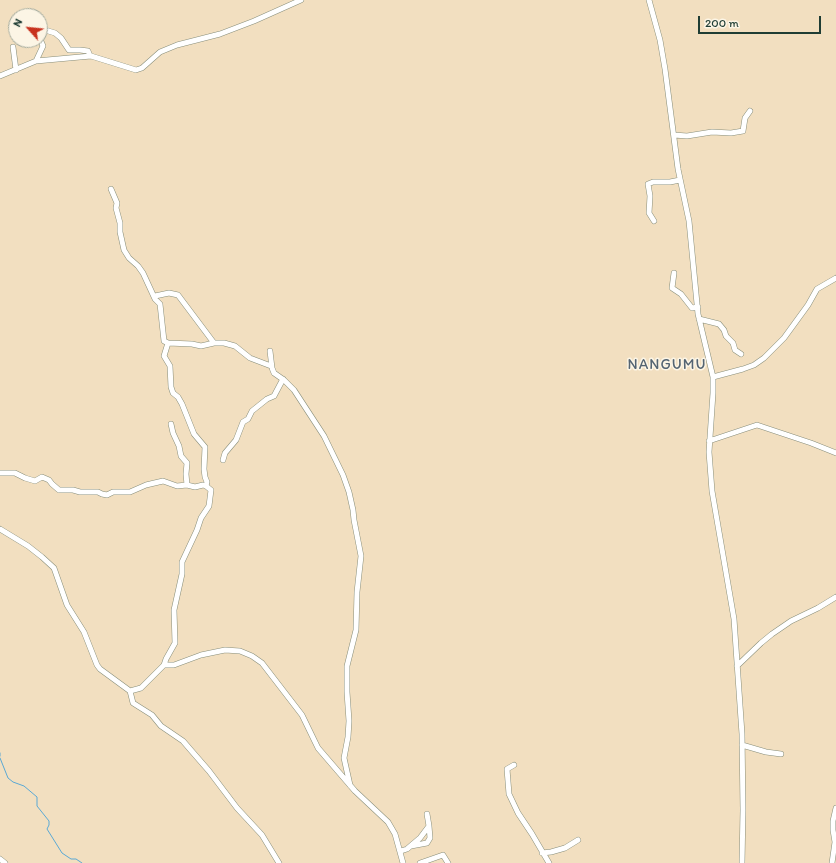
<!DOCTYPE html>
<html>
<head>
<meta charset="utf-8">
<style>
  body { margin:0 }
  #map { position:relative; width:836px; height:863px; overflow:hidden; background:#f2dfc0; font-family:Itim,sans-serif }
  canvas { display:block }
  .north { position:absolute; left:8px; top:8px; width:40px; height:40px; box-sizing:border-box; background:#fcf5e5; border:1px solid #a4ab9e; border-radius:50%; rotate:297deg; font-size:11px; font-weight:700; line-height:16px; text-align:center; color:#1f3d34 }
  .north::after { content:''; display:block; margin:auto; width:14px; height:18px; background:#c8321e; clip-path:polygon(50% 0,100% 100%,50% 72%,0 100%) }
  .scale { position:absolute; left:698px; top:16px; width:123px; height:18px; box-sizing:border-box; border:2px solid #1f3d34; border-top:0; padding-left:5px; font-size:12px; line-height:14px; white-space:nowrap; color:#1f3d34; -webkit-text-stroke:3px #fcf5e5; paint-order:stroke }
</style>
</head>
<body>
<div id="map">
<canvas width="836" height="863"></canvas>
<div class="north">N</div>
<div class="scale">200 m</div>
</div>
<script>
const context = document.querySelector('canvas').getContext('2d');
context.lineJoin = 'round';
const poly = rows => new Path2D(rows.map(r => 'M' + r).join(''));
function strokePath(path, color, width, dash) { context.strokeStyle = color; context.lineWidth = width; context.lineCap = dash ? 'butt' : 'round'; context.setLineDash(dash || []); context.stroke(path); }
function write(font, color, halo, rows, align = 'center') {
  context.font = font + ' Itim,sans-serif'; context.lineWidth = 3; context.setLineDash([]); context.textBaseline = 'middle'; context.strokeStyle = halo; context.fillStyle = color; for (const [text, x, y, turn = 0] of rows) {
    context.save(); context.translate(x, y); context.rotate((+turn || 0) * Math.PI / 180); context.textAlign = isNaN(turn) ? turn : align; if (halo) context.strokeText(text, 0, 0); context.fillText(text, 0, 0); context.restore();
  }
}
const stream = poly([
  [0,753,0,756],
  [0,758,8,778,13,782,24,786,37,797,37,806,49,821,49,825,47,829,62,853,71,859,76,859,82,863]
]);
const minor = poly([
  [649,0,660,40,665,69,678,169,689,221,698,314,713,377,713,393,709,452,712,491,734,619,742,734,743,810,742,863],
  [40,34,45,30,55,33,61,38,69,50,80,50,88,51,90,56],
  [13,47,16,70],
  [36,61,43,46,40,39],
  [0,76,36,61,91,56,136,70,142,68,160,52,177,45,220,34,254,21,301,0],
  [674,135,687,136,712,132,731,133,743,131,745,118,750,111],
  [111,189,117,203,116,208,120,223,120,232,124,250,129,258,138,266,143,273,155,299,160,304,164,341,168,343,164,356,170,366,171,387,173,393,178,397,182,404,194,434,205,447,204,469,205,477,207,482,206,486],
  [654,221,649,213,650,196,648,184,653,182,670,182,680,180],
  [674,273,672,288,681,294,692,308,698,307],
  [155,296,169,293,178,295,214,343,224,343,235,346,250,358,271,366],
  [699,319,719,324,724,330,726,336,733,343,735,350,741,354],
  [168,343,192,344,201,346,214,343],
  [270,351,272,368,274,373,284,380,294,390,324,436,343,475,349,492,353,510,354,520,361,556,357,592,356,630,347,666,347,692,349,721,348,737,344,758,350,785],
  [713,377,743,369,754,365,764,358,784,338,808,305,817,289,836,278],
  [171,424,173,433,179,446,181,456,187,463,186,474,187,485],
  [709,441,757,425,811,443,836,453],
  [223,460,225,453,236,440,243,422,248,419,252,411,267,399,274,396,283,379],
  [0,473,15,473,25,478,35,481,42,477,49,480,52,484,59,490,73,490,80,492,98,492,102,494,107,495,113,492,130,492,146,485,163,481,177,486,187,485,195,487,203,485,206,486,211,490,209,506,201,518,197,530,182,562,182,574,174,610,175,643,166,659,164,665,141,688,130,691,100,669,97,665,84,632,67,605,54,568,42,557,28,546,0,529],
  [164,665,174,665,201,655,225,650,240,651,252,656,262,663,302,715,318,748,355,791,388,822,395,834,403,863],
  [737,666,761,643,772,634,791,621,818,608,836,597],
  [130,691,133,703,152,715,161,726,183,741,189,748,209,771,237,808,262,835,279,863],
  [742,745,766,752,781,754],
  [514,765,507,769,509,794,518,813,532,834,549,863],
  [411,846,427,843,430,838,429,826],
  [401,851,407,849,420,838,429,826,427,814],
  [542,853,551,852,565,848,578,840],
  [0,859,5,863],
  [420,863,443,855,448,863],
  [832,863,835,842,833,830,833,821,836,808]
]);
const quarterNames = [
  ["NANGUMU",667,365]
];
strokePath(stream, '#5aa8d4', 1);
strokePath(minor, '#888e7a', 6);
strokePath(minor, '#fff', 5);
context.letterSpacing = '1px';
write('15px', '#546472', '#fcf5e5', quarterNames);
context.letterSpacing = '0px';
</script>
</body>
</html>
